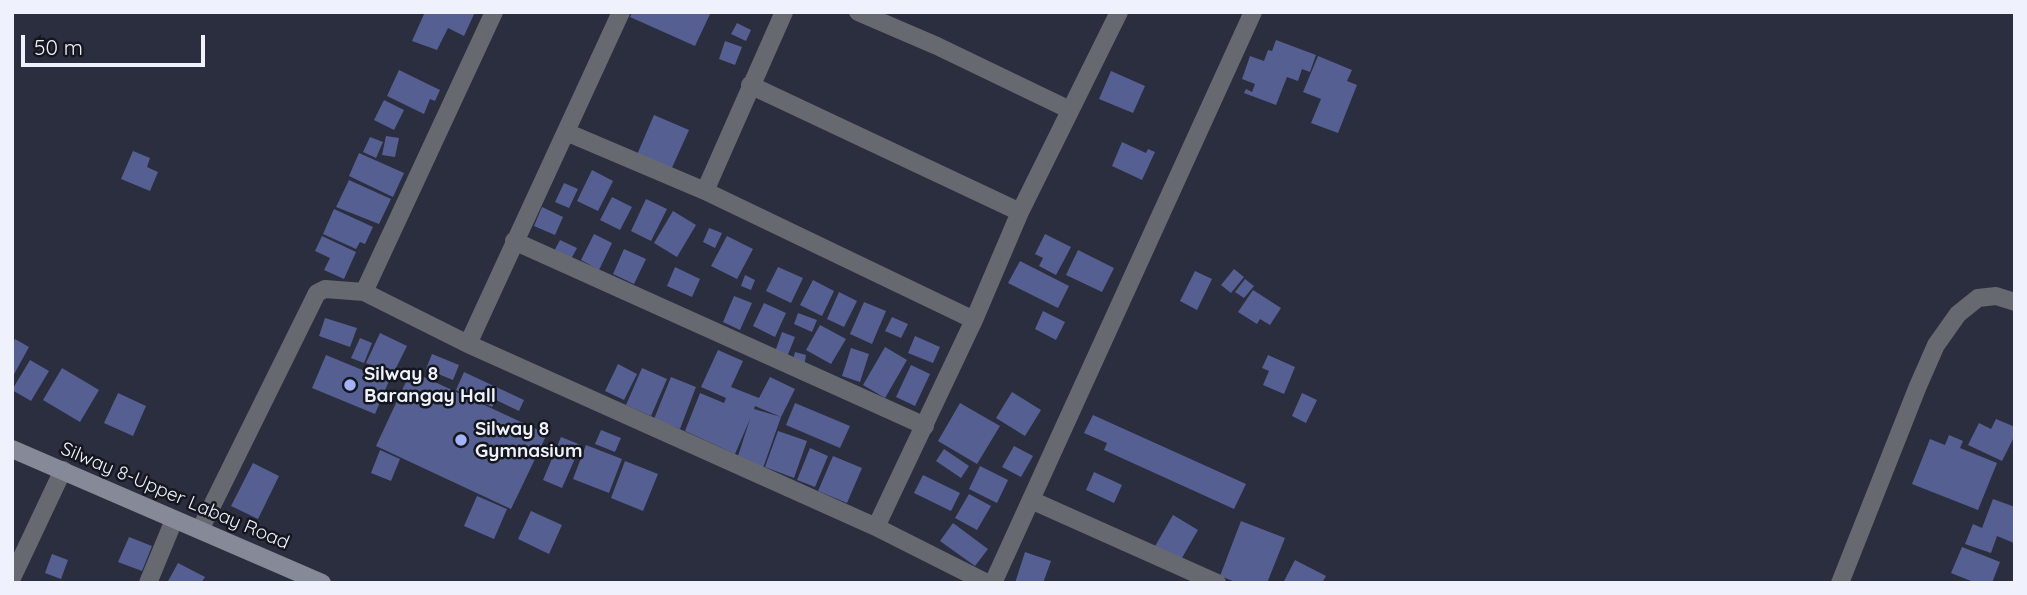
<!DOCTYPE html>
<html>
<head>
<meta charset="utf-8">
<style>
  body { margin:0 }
  #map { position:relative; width:2027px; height:595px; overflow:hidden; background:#2b2e3f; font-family:Quicksand,sans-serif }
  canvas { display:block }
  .frame { position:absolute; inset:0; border:14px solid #eff2fd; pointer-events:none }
  .scale { position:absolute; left:21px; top:35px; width:184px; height:32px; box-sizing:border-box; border:4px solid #eff2fd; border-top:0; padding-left:9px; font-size:21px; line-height:24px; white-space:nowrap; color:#eff2fd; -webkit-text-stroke:5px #15171e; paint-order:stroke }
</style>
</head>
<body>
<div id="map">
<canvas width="2027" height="595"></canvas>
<div class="frame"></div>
<div class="scale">50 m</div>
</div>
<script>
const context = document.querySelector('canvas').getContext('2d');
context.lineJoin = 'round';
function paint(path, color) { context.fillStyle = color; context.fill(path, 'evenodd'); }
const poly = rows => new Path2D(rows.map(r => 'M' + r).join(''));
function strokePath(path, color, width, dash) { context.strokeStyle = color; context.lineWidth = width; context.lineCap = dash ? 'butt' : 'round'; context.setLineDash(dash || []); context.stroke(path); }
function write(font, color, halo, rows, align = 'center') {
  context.font = font + ' Quicksand,sans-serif'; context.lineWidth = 5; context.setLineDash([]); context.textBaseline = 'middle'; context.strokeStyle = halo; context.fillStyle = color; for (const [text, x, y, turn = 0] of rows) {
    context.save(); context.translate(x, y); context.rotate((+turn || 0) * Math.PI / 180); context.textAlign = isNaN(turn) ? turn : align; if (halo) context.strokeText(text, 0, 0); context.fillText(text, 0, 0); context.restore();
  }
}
const building = poly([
  [425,12,475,12,464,36,448,28,437,50,412,41],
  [632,12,711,12,695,46,630,17],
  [737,23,751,30,746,41,731,34],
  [1276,40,1316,55,1310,72,1302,69,1298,81,1287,77,1276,105,1244,93,1246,89,1252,92,1255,84,1242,79,1250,56,1264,61,1268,50,1272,51],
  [725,41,742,47,735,65,719,59],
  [1318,56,1352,70,1347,81,1357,85,1338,133,1311,123,1321,99,1303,92],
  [399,70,440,90,435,101,430,99,424,114,387,96],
  [1111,71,1145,86,1133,113,1099,99],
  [384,100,404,110,394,130,374,120],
  [654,115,689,130,670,172,636,157],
  [386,136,399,138,395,157,382,155],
  [370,137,383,142,376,158,363,152],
  [1122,142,1146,153,1148,149,1155,152,1142,180,1112,166],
  [133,151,150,158,147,167,158,172,150,191,121,179],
  [359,153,404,173,393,197,349,176],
  [592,170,613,181,598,211,577,201],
  [349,180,391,199,379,224,336,207],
  [564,183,578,189,569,208,555,202],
  [612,197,632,207,620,230,600,220],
  [646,199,667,209,651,241,631,231],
  [542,207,563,217,555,235,534,226],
  [334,209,373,227,365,244,360,242,356,249,323,234],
  [673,211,696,225,677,257,654,243],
  [709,228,722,233,715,248,703,242],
  [594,234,612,243,599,270,581,260],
  [1045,234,1071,247,1056,275,1039,266,1043,258,1035,254],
  [322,236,356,252,344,279,324,270,330,258,315,251],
  [727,236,753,249,737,279,711,266],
  [560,240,577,248,570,261,553,253],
  [624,249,646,259,634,284,613,274],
  [1078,250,1114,268,1102,292,1066,275],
  [1020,261,1069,286,1058,308,1008,283],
  [675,267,700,279,692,297,667,286],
  [778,267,803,278,791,303,766,291],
  [1234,269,1244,277,1231,293,1221,285],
  [1195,271,1212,279,1197,310,1180,301],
  [745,275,755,280,751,290,741,286],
  [1245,279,1254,286,1244,298,1235,292],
  [813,280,834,291,822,316,800,305],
  [1253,290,1281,308,1270,325,1260,319,1257,324,1238,312],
  [839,292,857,301,844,327,827,319],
  [734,296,752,303,740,330,723,322],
  [864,302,886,311,872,344,850,334],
  [764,303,786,313,775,337,753,326],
  [1043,311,1065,322,1056,340,1035,329],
  [798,313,817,320,812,332,794,324],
  [892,317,908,324,901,338,885,331],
  [325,318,357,328,350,347,319,336],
  [820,325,846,339,831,364,806,350],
  [782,332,795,337,787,357,775,352],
  [380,333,407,346,392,376,366,363],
  [915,336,940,347,933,363,908,353],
  [360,338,372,343,364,363,351,358],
  [15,339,29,347,12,378,12,345],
  [885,347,907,360,885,398,863,385],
  [851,348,869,354,860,382,842,376],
  [718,350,743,361,731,387,759,398,770,377,795,389,781,417,755,406,754,409,781,417,763,468,737,459,750,419,735,454,685,431,700,393,724,403,726,398,701,387],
  [795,352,806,355,804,367,792,364],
  [432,354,459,365,453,380,426,369],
  [326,355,389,381,375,414,312,388],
  [1268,355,1295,367,1284,394,1263,385,1269,371,1262,368],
  [30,360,49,371,31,401,12,390],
  [618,364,637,374,624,400,605,391],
  [911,365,930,374,915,406,896,397],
  [62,368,99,390,80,422,43,400],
  [642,368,667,379,651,416,626,405],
  [411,371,547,434,511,509,376,446],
  [464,372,524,400,519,411,496,400,492,407,456,390],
  [671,377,696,387,680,429,654,419],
  [1012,392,1041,410,1025,436,996,418],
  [118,393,146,406,133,436,104,423],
  [1302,393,1317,400,1306,423,1292,416],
  [795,403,850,426,840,448,786,425],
  [960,403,1000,426,977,464,938,441],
  [1093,415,1246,484,1234,509,1104,450,1107,443,1084,433],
  [1996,419,2015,427,2015,435,2002,461,1968,445,1979,423,1991,429],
  [601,430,621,438,615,452,595,444],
  [778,431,807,441,794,478,765,467],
  [1949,435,1963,441,1960,448,1997,463,1978,510,1912,484,1930,439,1945,445],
  [561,437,581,445,562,488,543,480],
  [586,445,622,459,609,493,573,479],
  [1014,446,1033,456,1021,477,1002,467],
  [810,448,828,456,815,487,797,480],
  [944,449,969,466,961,478,936,461],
  [380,450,400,459,391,481,371,473],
  [833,456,862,468,847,503,818,491],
  [625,461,658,474,643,511,611,498],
  [253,463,279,476,258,519,231,506],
  [980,466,1008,480,997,503,969,489],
  [1094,472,1122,485,1114,503,1086,490],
  [923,475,960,493,951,511,914,493],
  [969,494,991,506,977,530,955,518],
  [477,496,507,509,494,539,464,526],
  [1993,499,2015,507,2015,540,2014,543,1997,536,1991,553,1965,544,1973,524,1982,528],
  [531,511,562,525,549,554,518,539],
  [1173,515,1198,530,1179,563,1154,548],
  [1241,521,1285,538,1267,583,1238,583,1220,576],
  [953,523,988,549,975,566,940,541],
  [129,537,152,546,142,571,118,562],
  [1962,547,2000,562,1992,583,1976,583,1951,573],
  [1025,552,1051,561,1043,583,1015,583],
  [52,554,68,560,61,579,45,573],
  [1295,560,1326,576,1322,583,1283,583],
  [178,563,205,577,201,583,167,583]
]);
const minor = poly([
  [858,12,937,46,1070,110],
  [750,85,1020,212],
  [566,132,705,191,974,320],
  [705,191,784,12],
  [514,241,925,426],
  [364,292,494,12],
  [468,344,621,12],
  [1031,500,1217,583],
  [876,527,974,320,1020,212,1119,12],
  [200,530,317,293,325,289,364,292,468,344,876,527,987,583],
  [12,578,63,470],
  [148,583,174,520],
  [993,583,1253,12],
  [1840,583,1918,386,1936,345,1958,314,1978,298,1996,296,2015,302]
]);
const secondary = poly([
  [12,449,322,583]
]);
const markers = [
  [350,385,7,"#a4b2fc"],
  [461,440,7,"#a4b2fc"]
];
const poiNames = [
  ["Silway 8",364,374],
  ["Barangay Hall",364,396],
  ["Silway 8",475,429],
  ["Gymnasium",475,451]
];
const streetNames = [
  ["Silway 8-Upper Labay Road",175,496,23]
];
paint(building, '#565f92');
strokePath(minor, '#676971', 18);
strokePath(secondary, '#868997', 18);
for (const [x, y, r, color] of markers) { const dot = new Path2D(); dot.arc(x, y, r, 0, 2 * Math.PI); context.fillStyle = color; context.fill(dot); strokePath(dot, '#15171e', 2.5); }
write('bold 19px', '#eff2fd', '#15171e', poiNames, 'left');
write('19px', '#eff2fd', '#15171e', streetNames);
</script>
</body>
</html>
